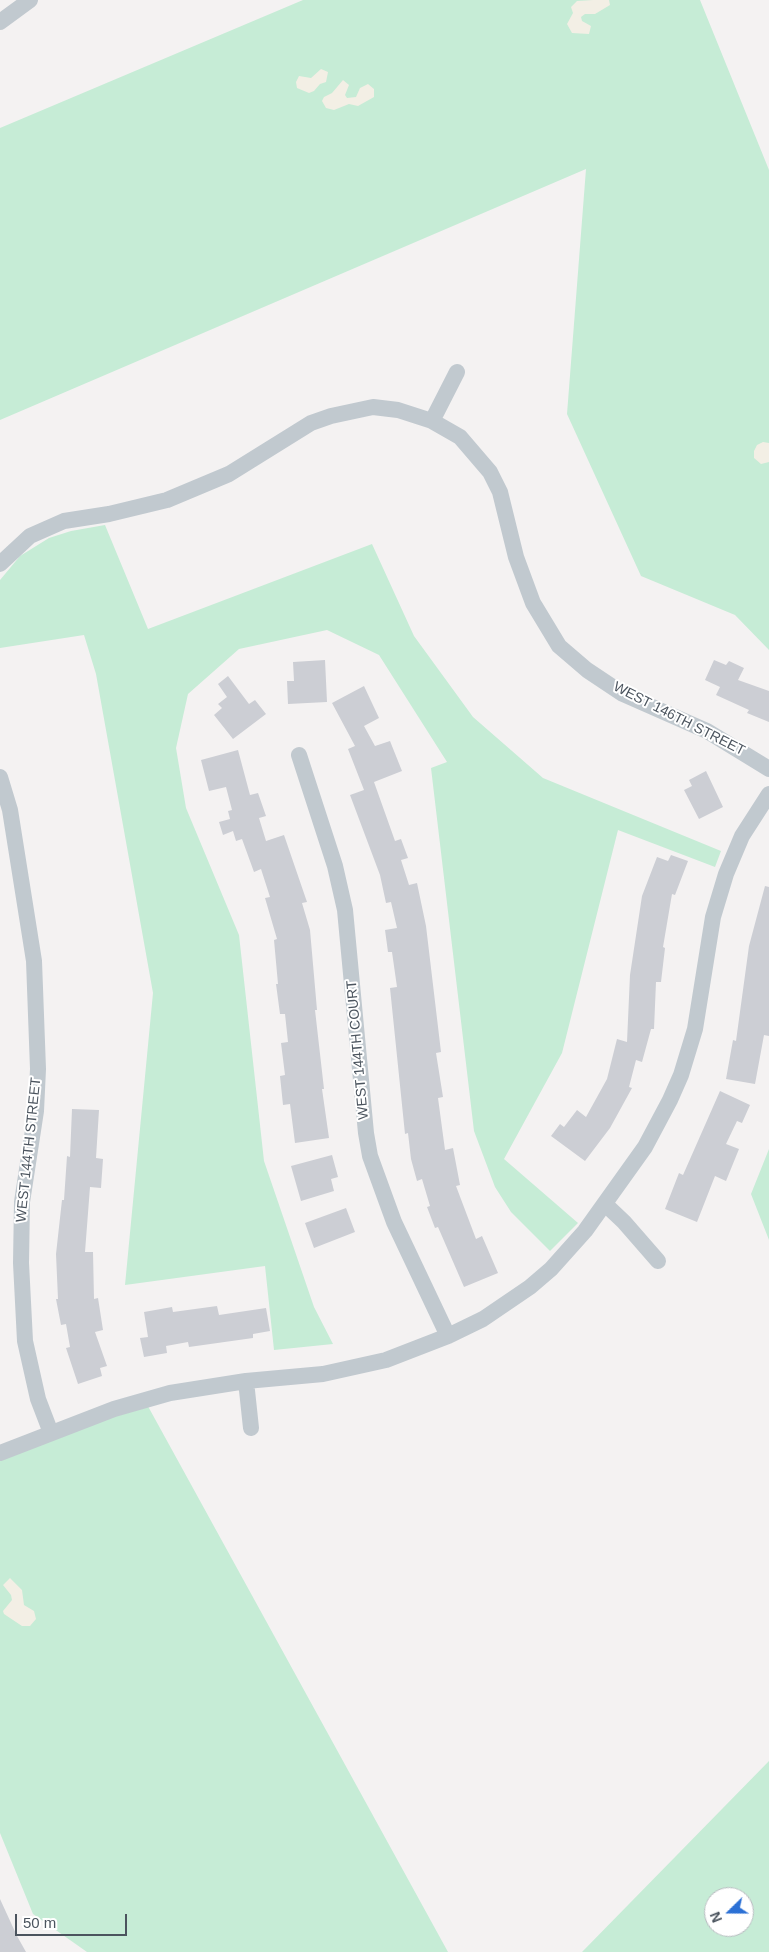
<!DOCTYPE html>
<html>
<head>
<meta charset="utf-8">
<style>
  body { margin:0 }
  #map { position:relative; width:769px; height:1952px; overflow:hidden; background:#f4f2f2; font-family:Helvetica,sans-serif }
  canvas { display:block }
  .north { position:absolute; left:704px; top:1887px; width:50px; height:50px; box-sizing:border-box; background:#fff; border:1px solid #b7bbbf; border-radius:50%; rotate:248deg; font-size:14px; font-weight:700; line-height:20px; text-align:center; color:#4b545e }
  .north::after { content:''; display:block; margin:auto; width:18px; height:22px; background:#2b70d5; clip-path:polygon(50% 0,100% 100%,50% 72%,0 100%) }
  .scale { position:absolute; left:15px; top:1914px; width:112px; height:22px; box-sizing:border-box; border:2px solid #4b545e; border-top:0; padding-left:6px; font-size:15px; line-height:18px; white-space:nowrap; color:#4b545e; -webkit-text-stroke:4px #fff; paint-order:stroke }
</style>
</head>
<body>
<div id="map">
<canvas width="769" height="1952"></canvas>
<div class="north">N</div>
<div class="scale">50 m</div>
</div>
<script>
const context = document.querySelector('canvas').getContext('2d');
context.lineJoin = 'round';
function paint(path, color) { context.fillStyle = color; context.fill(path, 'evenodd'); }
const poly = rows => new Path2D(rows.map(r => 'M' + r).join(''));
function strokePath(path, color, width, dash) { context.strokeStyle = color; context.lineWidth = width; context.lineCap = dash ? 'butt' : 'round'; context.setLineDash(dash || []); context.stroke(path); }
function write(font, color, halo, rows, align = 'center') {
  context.font = font + ' Helvetica,sans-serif'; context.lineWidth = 4; context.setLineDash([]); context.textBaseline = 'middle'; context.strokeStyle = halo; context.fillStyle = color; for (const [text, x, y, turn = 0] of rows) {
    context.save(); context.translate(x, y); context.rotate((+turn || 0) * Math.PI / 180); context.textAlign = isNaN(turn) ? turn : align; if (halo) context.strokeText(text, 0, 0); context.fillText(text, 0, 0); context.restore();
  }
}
const green = poly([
  [303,0,700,0,769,170,769,650,735,615,641,576,567,414,586,169,0,420,0,128],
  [105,525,148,629,372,544,414,636,473,717,543,778,721,851,715,867,618,830,562,1053,504,1159,578,1223,550,1251,511,1212,495,1187,474,1131,431,768,447,762,379,655,327,630,239,649,188,694,176,748,186,808,239,935,264,1161,314,1307,333,1344,274,1350,265,1266,125,1285,153,993,96,674,84,635,0,648,0,580,20,556,49,538,71,531],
  [769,1149,769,1240,751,1194],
  [144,1399,448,1952,87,1952,33,1914,0,1833,0,1455],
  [769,1761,769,1952,582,1952],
  [714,1897,744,1897,744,1927,714,1927]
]);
const sand = poly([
  [593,0,609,0,610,5,595,14,585,14,581,17,582,21,591,26,589,34,572,33,567,24,573,13,571,7,577,1],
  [321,69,328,72,326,82,320,84,314,91,309,93,297,88,296,82,299,76,311,78],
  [343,80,349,85,345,95,347,98,356,97,360,88,368,84,374,89,374,97,358,106,349,104,334,110,326,108,322,101,324,97,332,93],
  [763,442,769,443,769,462,761,464,754,458,754,451,757,445],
  [10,1578,22,1590,24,1605,34,1611,36,1619,30,1626,22,1626,4,1614,3,1611,12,1600,11,1595,3,1585]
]);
const building = poly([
  [325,660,327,702,288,704,287,681,294,681,293,662],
  [714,660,726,665,729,661,744,668,738,680,769,691,769,722,747,713,749,710,716,695,720,687,705,680],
  [228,676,249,704,255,700,266,714,233,739,214,715,222,708,218,704,227,697,218,684],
  [364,686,379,718,364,726,375,746,390,741,402,771,374,782,395,841,401,839,408,858,401,860,409,885,417,883,426,926,441,1052,436,1053,443,1097,438,1098,445,1150,453,1148,460,1185,456,1186,476,1239,482,1236,498,1273,464,1287,438,1227,435,1228,427,1207,430,1206,422,1179,417,1181,411,1159,408,1133,405,1134,390,988,397,987,392,952,388,952,385,930,397,928,391,902,386,903,380,875,350,795,364,790,348,749,355,746,332,703],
  [238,750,250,795,258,793,266,816,259,818,266,841,284,835,307,902,302,903,310,930,317,1010,315,1010,324,1089,322,1089,329,1138,295,1143,290,1104,283,1105,280,1076,285,1075,281,1043,288,1042,285,1014,280,1014,276,984,278,984,274,940,277,939,265,898,270,897,261,869,254,872,242,839,236,841,233,831,223,835,219,822,230,819,228,811,232,810,226,787,209,791,201,760],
  [706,771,723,807,699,819,684,790,692,786,689,780],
  [671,855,688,861,675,895,672,894,663,947,665,948,661,982,656,982,654,1029,651,1029,642,1062,636,1060,629,1087,632,1088,610,1128,585,1161,551,1136,560,1124,564,1127,577,1110,586,1117,607,1079,617,1039,627,1042,630,975,642,896,657,857,668,861],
  [765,886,769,887,769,1036,764,1035,755,1084,726,1079,733,1040,736,1041,749,946],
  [720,1091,750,1105,742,1123,737,1121,726,1144,739,1149,726,1181,715,1176,697,1222,665,1209,679,1173,683,1175],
  [72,1109,99,1110,96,1158,103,1159,101,1188,90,1187,85,1252,93,1252,94,1299,98,1298,103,1330,95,1332,107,1366,100,1368,102,1376,78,1384,66,1348,70,1347,66,1324,61,1325,56,1299,58,1299,56,1254,62,1200,64,1200,67,1156,70,1157],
  [332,1155,338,1177,331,1179,334,1191,301,1201,291,1166],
  [346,1208,355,1232,314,1248,305,1223],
  [217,1306,219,1315,266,1308,270,1331,253,1334,253,1338,189,1347,188,1342,166,1346,167,1353,144,1357,140,1338,148,1337,144,1312,172,1307,173,1312],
  [0,1899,17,1936,26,1952,0,1952]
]);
const minor = poly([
  [0,22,30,0],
  [457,372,432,421,460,437,490,472,500,492,516,557,533,603,559,646,587,670,623,694,707,731,769,769],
  [0,564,30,536,64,521,109,514,167,500,229,474,311,423,331,416,373,407,398,410,432,421],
  [299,755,335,866,345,910,366,1133,370,1156,394,1222,448,1336],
  [0,777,10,810,34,961,38,1069,36,1111,22,1202,21,1263,25,1341,38,1399,51,1433],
  [605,1204,624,1222,658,1261],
  [246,1381,251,1428],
  [0,1453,114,1409,170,1393,246,1381,323,1374,386,1360,448,1336,483,1319,530,1287,551,1269,585,1231,645,1147,670,1100,681,1075,695,1029,713,917,726,874,742,836,769,794]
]);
const streetNames = [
  ["WEST 146TH STREET",679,719,27],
  ["WEST 144TH COURT",358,1050,-95],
  ["WEST 144TH STREET",29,1150,-84]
];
paint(green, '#c6ecd6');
paint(sand, '#f3efe5');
paint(building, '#ccced4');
strokePath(minor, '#c1c9cf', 16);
write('14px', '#4b545e', '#fff', streetNames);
</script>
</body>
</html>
